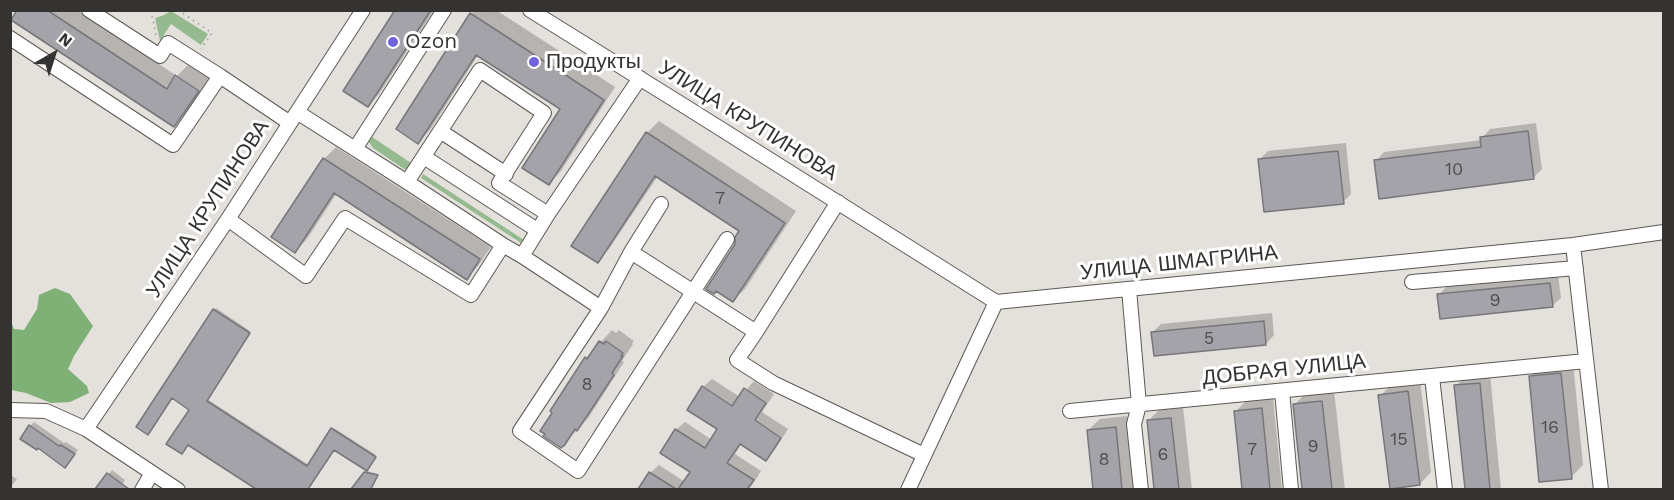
<!DOCTYPE html>
<html>
<head>
<meta charset="utf-8">
<style>
  body { margin:0 }
  #map { position:relative; width:1674px; height:500px; overflow:hidden; background:#e4e0dc; font-family:"Work Sans",sans-serif }
  canvas { display:block }
  .frame { position:absolute; inset:0; border:12px solid #343331; pointer-events:none }
  .north { position:absolute; left:24px; top:24px; width:60px; height:60px; -webkit-text-stroke:4px #fff; paint-order:stroke; rotate:39deg; font-size:16px; font-weight:700; line-height:24px; text-align:center; color:#343331 }
  .north::after { content:''; display:block; margin:auto; width:21px; height:27px; background:#343331; clip-path:polygon(50% 0,100% 100%,50% 72%,0 100%) }
</style>
</head>
<body>
<div id="map">
<canvas width="1674" height="500"></canvas>
<div class="frame"></div>
<div class="north">N</div>
</div>
<script>
const context = document.querySelector('canvas').getContext('2d');
context.lineJoin = 'round';
function paint(path, color) { context.fillStyle = color; context.fill(path, 'evenodd'); }
const poly = rows => new Path2D(rows.map(r => 'M' + r).join(''));
function strokePath(path, color, width, dash) { context.strokeStyle = color; context.lineWidth = width; context.lineCap = dash ? 'butt' : 'round'; context.setLineDash(dash || []); context.stroke(path); }
function write(font, color, halo, rows, align = 'center') {
  context.font = font + ' "Work Sans",sans-serif'; context.lineWidth = 6; context.setLineDash([]); context.textBaseline = 'middle'; context.strokeStyle = halo; context.fillStyle = color; for (const [text, x, y, turn = 0] of rows) {
    context.save(); context.translate(x, y); context.rotate((+turn || 0) * Math.PI / 180); context.textAlign = isNaN(turn) ? turn : align; if (halo) context.strokeText(text, 0, 0); context.fillText(text, 0, 0); context.restore();
  }
}
const green = poly([
  [171,11,208,34,201,45,171,24,160,41,155,18,164,15],
  [369,135,414,165,408,170,404,169,373,148,367,139],
  [423,174,524,240,521,243,421,178]
]);
const forest = poly([
  [55,288,70,294,93,326,74,356,68,369,87,386,89,393,70,402,51,403,26,393,11,390,11,322,14,329,24,330,37,309,39,295]
]);
const shadow = poly([
  [19,10,77,10,177,76,188,65,210,78,186,113,174,125],
  [397,10,434,10,379,94,368,105],
  [475,10,496,10,615,87,561,171,549,183,562,109,478,55,430,130,418,142,472,14],
  [659,121,796,211,745,289,733,300,736,244,741,230,658,176,609,249,597,261,647,133],
  [1536,123,1542,169,1533,178,1376,161,1384,152,1482,140,1482,138,1490,129],
  [1346,143,1351,194,1343,202,1260,159,1268,151],
  [336,147,491,247,478,266,466,278,337,193,307,239,295,251,273,236,324,159],
  [1558,275,1561,298,1552,306,1439,295,1447,286],
  [216,308,250,331,207,399,309,465,334,428,376,455,368,468,334,448,307,490,258,490,188,443,191,409,172,397,138,427],
  [1272,313,1274,335,1266,344,1153,332,1161,324],
  [612,330,616,333,619,330,631,339,634,341,632,343,633,344,622,361,624,362,589,417,564,444,586,358],
  [1573,362,1583,465,1571,477,1530,377,1542,365],
  [1490,373,1501,490,1467,490,1456,386,1467,375],
  [712,379,740,397,754,381,774,394,762,412,788,429,774,451,766,459,742,443,735,454,761,471,749,490,719,490,714,486,712,490,640,490,650,473,659,465,685,482,692,472,676,430,685,422,712,440,720,429,703,387],
  [1420,380,1431,472,1420,484,1380,396,1392,384],
  [1334,390,1345,490,1304,490,1294,405,1306,393],
  [1273,397,1282,490,1243,490,1236,411,1248,399],
  [1183,407,1192,490,1156,490,1148,421,1160,409],
  [1127,416,1134,490,1094,490,1088,430,1100,419],
  [34,422,64,443,66,442,78,450,69,462,30,426],
  [112,470,125,480,119,490,100,490,98,488],
  [367,471,378,474,371,490,352,490],
  [10,475,17,479,10,488]
]);
const building = poly([
  [17,10,47,10,167,89,175,75,199,91,174,127,11,20,17,10],
  [395,10,431,10,368,107,343,91,395,10],
  [470,13,604,100,549,185,522,168,560,109,476,55,418,144,396,129,470,13],
  [1528,131,1534,179,1379,199,1374,160,1481,147,1480,137,1528,131],
  [646,132,785,223,733,302,716,291,714,294,706,289,735,244,735,237,739,231,655,176,598,263,571,246,646,132],
  [1338,151,1344,204,1264,212,1258,159,1338,151],
  [323,158,480,259,467,280,334,193,295,253,271,237,323,158],
  [1550,283,1553,307,1440,319,1437,294,1550,283],
  [213,309,250,333,207,401,307,466,331,428,376,457,367,471,334,450,308,489,256,489,188,445,182,454,166,444,189,410,172,398,148,435,136,427,213,309],
  [1264,321,1266,345,1154,356,1151,332,1264,321],
  [599,341,604,344,606,341,619,350,623,353,621,356,623,356,612,373,614,375,577,431,575,429,564,446,563,446,561,448,543,436,545,434,540,431,552,413,550,411,585,357,587,359,599,341],
  [1561,373,1572,479,1539,482,1529,376,1561,373],
  [1480,383,1490,489,1465,489,1454,385,1480,383],
  [702,386,732,406,744,388,766,403,755,420,781,438,766,461,740,444,727,463,754,480,747,489,678,489,690,472,660,453,675,429,705,448,717,429,687,410,702,386],
  [1408,391,1420,485,1390,489,1378,395,1408,391],
  [1322,401,1332,489,1302,489,1293,404,1322,401],
  [1262,408,1270,489,1242,489,1234,411,1262,408],
  [1171,418,1179,489,1154,489,1147,420,1171,418],
  [29,425,59,446,61,445,75,454,65,468,38,448,37,450,20,439,29,425],
  [1116,427,1122,489,1093,489,1087,430,1116,427],
  [364,472,378,475,371,489,351,489,364,472],
  [649,472,676,489,638,489,649,472],
  [107,473,129,489,95,489,107,473]
]);
const path = poly([
  [151,10,156,35],
  [178,10,212,33,201,49],
  [490,10,599,82]
]);
const minor = poly([
  [89,10,160,56,168,43,220,76],
  [530,10,686,107,996,302],
  [10,38,173,145,220,76,290,123],
  [440,131,506,174],
  [355,149,444,10],
  [424,157,537,230],
  [407,182,480,70,544,113,499,183,548,214],
  [228,219,306,276,345,218,471,295,503,245,407,182,297,112],
  [503,245,522,256,548,214,640,78],
  [1573,245,1601,490],
  [631,252,661,204],
  [522,256,601,308,631,252,756,332,838,202],
  [1412,282,1576,268],
  [1129,289,1139,405,1134,424,1141,490],
  [996,302,1573,245,1664,232],
  [601,308,520,431,578,471,727,239],
  [756,332,737,360,773,383,924,455],
  [1432,377,1445,490],
  [1282,391,1291,490],
  [10,410,46,411,86,429,178,490],
  [1070,411,1586,361],
  [86,429,228,219,363,10],
  [142,490,152,473],
  [908,490,996,302]
]);
const markers = [
  [393,42,6,"#7064de"],
  [534,62,6,"#7064de"]
];
const numberNames = [
  ["10",1454,170],
  ["7",720,199],
  ["9",1495,301],
  ["5",1209,339],
  ["8",587,385],
  ["16",1550,428],
  ["15",1399,440],
  ["9",1313,447],
  ["7",1252,450],
  ["6",1163,455],
  ["8",1104,460]
];
const poiNames = [
  ["Ozon",405,42],
  ["Продукты",546,62]
];
const streetNames = [
  ["УЛИЦА КРУПИНОВА",748,121,32],
  ["УЛИЦА КРУПИНОВА",208,209,-57],
  ["УЛИЦА ШМАГРИНА",1179,263,-6],
  ["ДОБРАЯ УЛИЦА",1284,370,-6]
];
paint(green, '#96ba8f');
paint(forest, '#7fb075');
paint(shadow, '#0003');
paint(building, '#a4a3a9');
strokePath(building, '#76767b', 1.5);
strokePath(minor, '#5c5854', 16);
strokePath(path, '#aba8a4', 2, [1.5, 4.5]);
strokePath(minor, '#fff', 14);
for (const [x, y, r, color] of markers) { const dot = new Path2D(); dot.arc(x, y, r, 0, 2 * Math.PI); context.fillStyle = color; context.fill(dot); strokePath(dot, '#fff', 2); }
write('18px', '#504f4f', null, numberNames);
write('21px', '#343331', '#fff', poiNames, 'left');
write('21px', '#343331', '#fff', streetNames);
</script>
</body>
</html>
